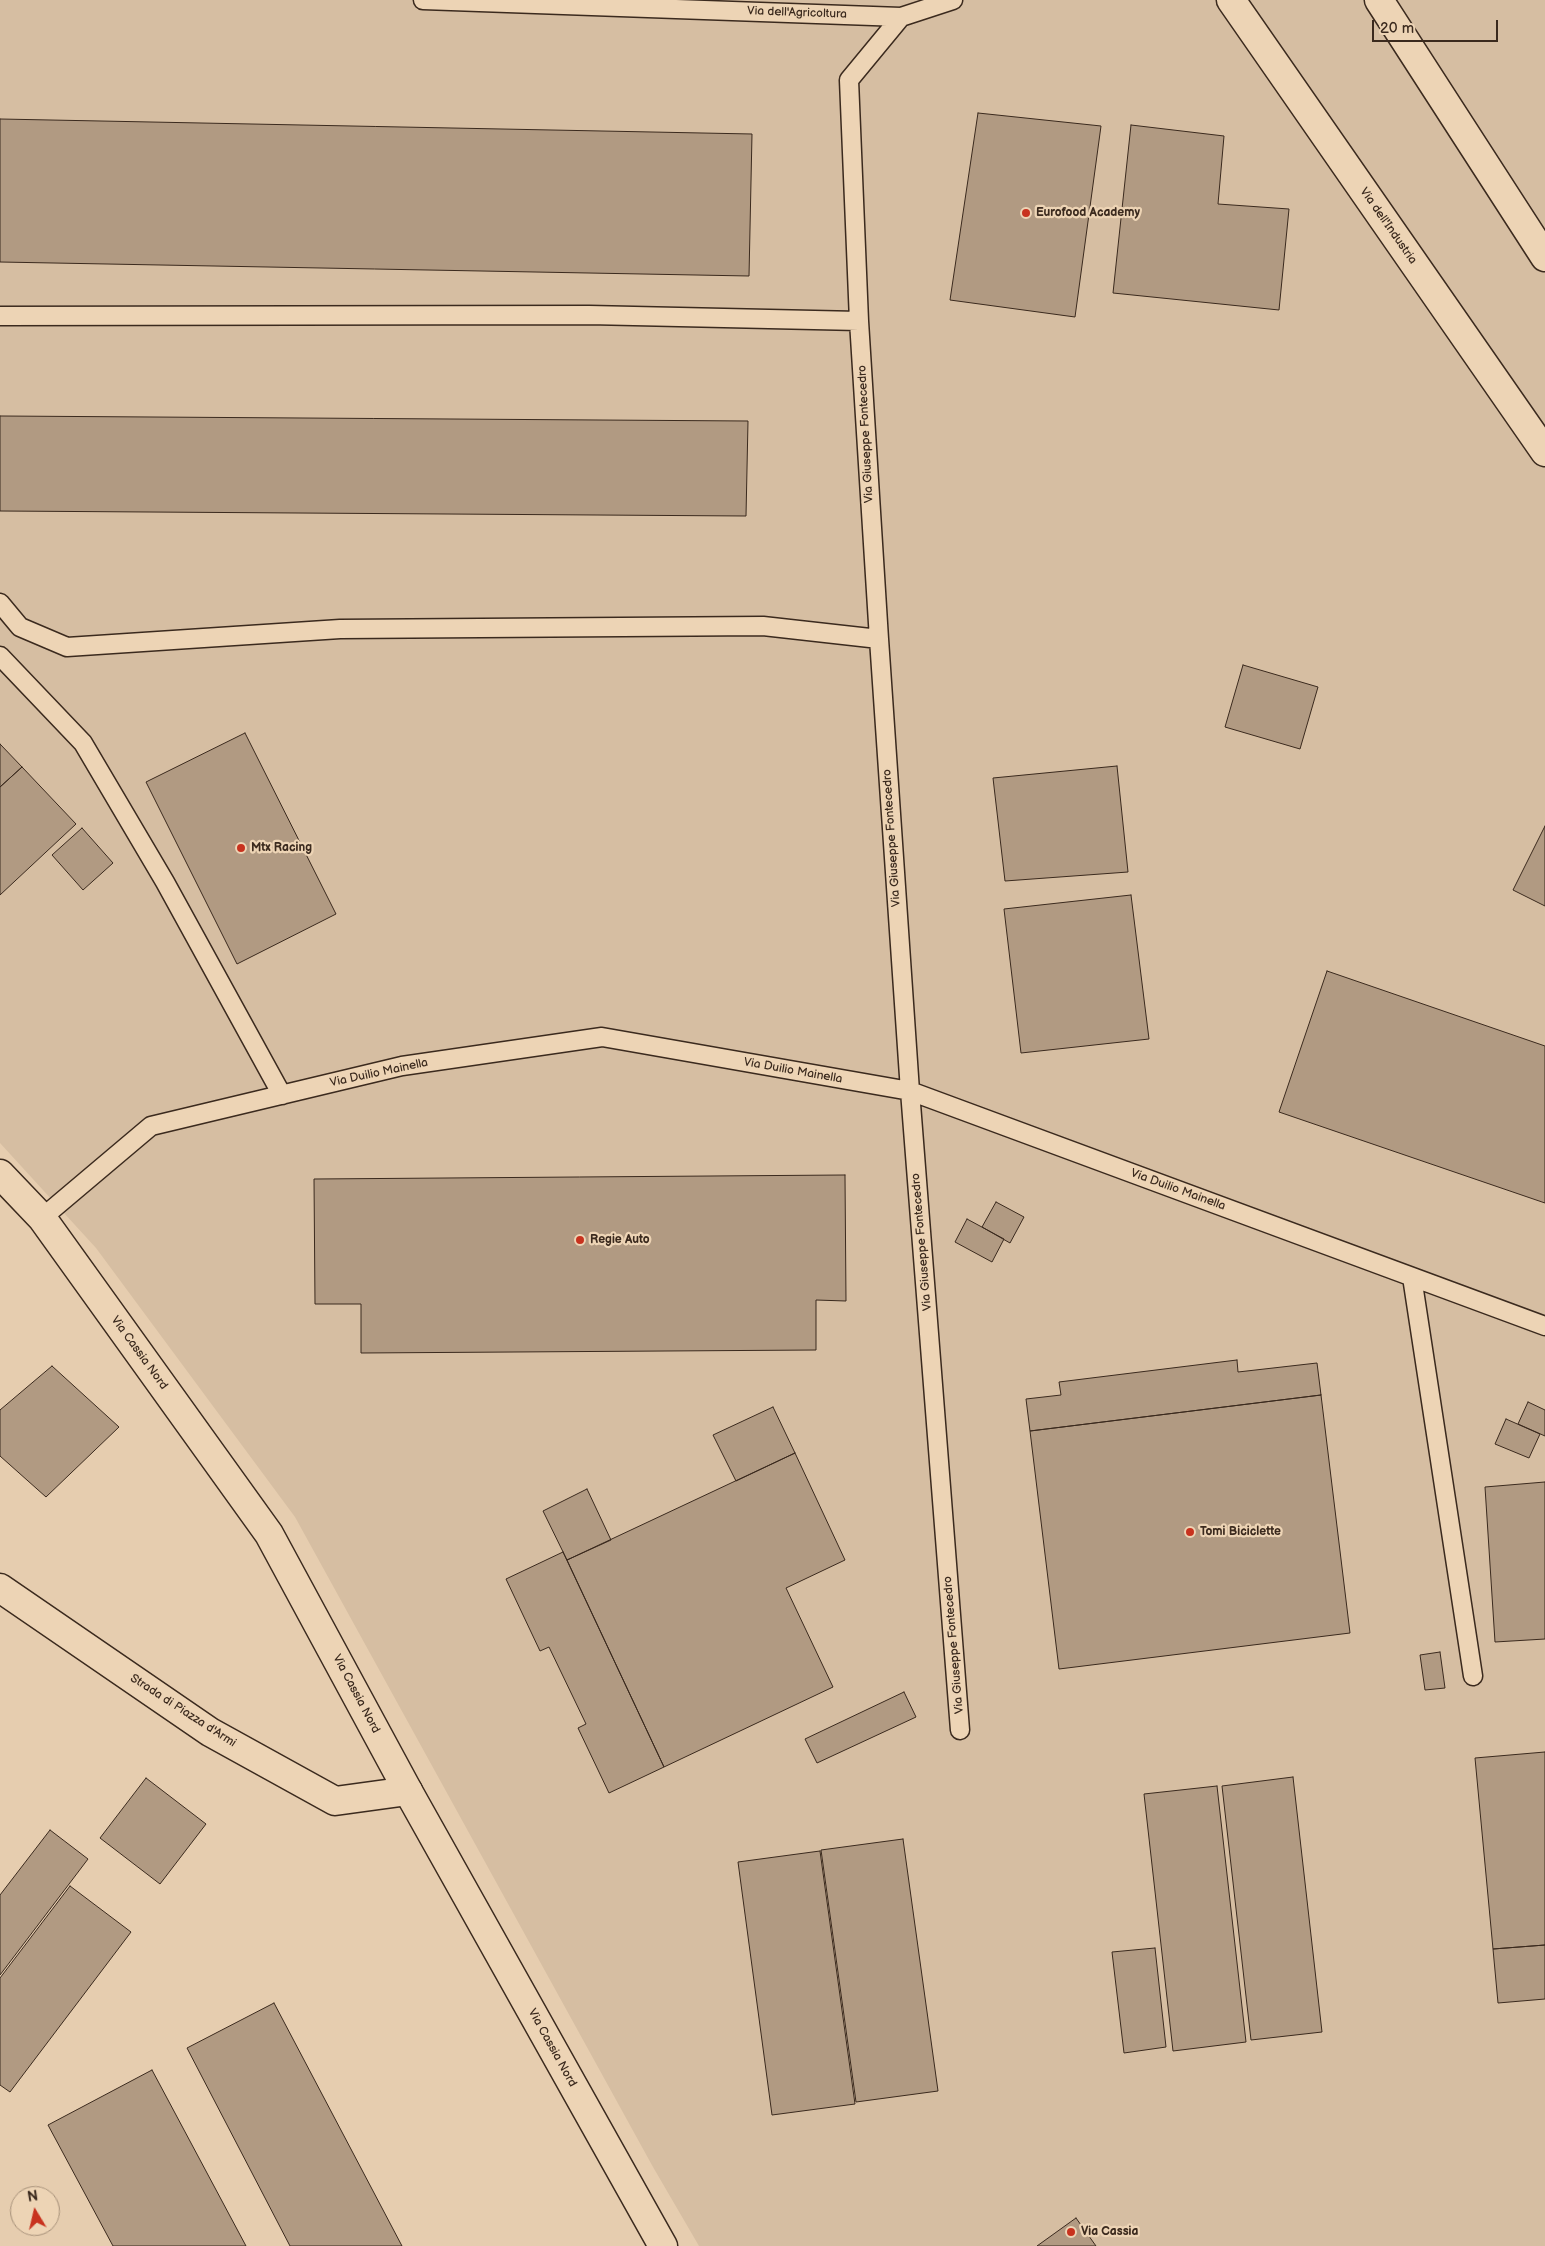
<!DOCTYPE html>
<html>
<head>
<meta charset="utf-8">
<style>
  body { margin:0 }
  #map { position:relative; width:1545px; height:2246px; overflow:hidden; background:#e6cdaf; font-family:"Balsamiq Sans",sans-serif }
  canvas { display:block }
  .north { position:absolute; left:10px; top:2186px; width:50px; height:50px; box-sizing:border-box; background:#edd4b5; border:1px solid #a69079; border-radius:50%; rotate:351deg; font-size:14px; font-weight:700; line-height:20px; text-align:center; color:#3b2a1e }
  .north::after { content:''; display:block; margin:auto; width:18px; height:22px; background:#c8321e; clip-path:polygon(50% 0,100% 100%,50% 72%,0 100%) }
  .scale { position:absolute; left:1372px; top:20px; width:126px; height:22px; box-sizing:border-box; border:2px solid #3b2a1e; border-top:0; padding-left:6px; font-size:15px; line-height:18px; white-space:nowrap; color:#3b2a1e; -webkit-text-stroke:4px #edd4b5; paint-order:stroke }
</style>
</head>
<body>
<div id="map">
<canvas width="1545" height="2246"></canvas>
<div class="north">N</div>
<div class="scale">20 m</div>
</div>
<script>
const context = document.querySelector('canvas').getContext('2d');
context.lineJoin = 'round';
function paint(path, color) { context.fillStyle = color; context.fill(path, 'evenodd'); }
const poly = rows => new Path2D(rows.map(r => 'M' + r).join(''));
function strokePath(path, color, width, dash) { context.strokeStyle = color; context.lineWidth = width; context.lineCap = dash ? 'butt' : 'round'; context.setLineDash(dash || []); context.stroke(path); }
function write(font, color, halo, rows, align = 'center') {
  context.font = font + ' "Balsamiq Sans",sans-serif'; context.lineWidth = 4.5; context.setLineDash([]); context.textBaseline = 'middle'; context.strokeStyle = halo; context.fillStyle = color; for (const [text, x, y, turn = 0] of rows) {
    context.save(); context.translate(x, y); context.rotate((+turn || 0) * Math.PI / 180); context.textAlign = isNaN(turn) ? turn : align; if (halo) context.strokeText(text, 0, 0); context.fillText(text, 0, 0); context.restore();
  }
}
const built = poly([
  [0,0,1545,0,1545,2246,699,2246,653,2167,295,1517,96,1248,0,1143]
]);
const building = poly([
  [978,113,1101,126,1075,317,950,300,978,113],
  [0,119,752,134,749,276,0,262,0,119],
  [1131,125,1224,136,1218,204,1289,209,1279,310,1113,293,1131,125],
  [0,416,748,421,746,516,0,511,0,416],
  [1243,665,1318,687,1300,749,1225,727,1243,665],
  [245,733,336,914,237,964,146,782,245,733],
  [0,744,22,767,0,787,0,744],
  [1117,766,1128,872,1005,881,993,778,1117,766],
  [22,767,76,824,0,895,0,787,22,767],
  [1545,826,1545,906,1513,890,1545,826],
  [82,828,113,863,83,890,52,855,82,828],
  [1131,895,1149,1039,1021,1053,1004,909,1131,895],
  [1327,971,1545,1046,1545,1203,1279,1112,1327,971],
  [845,1175,846,1301,816,1300,816,1350,361,1353,361,1304,315,1304,314,1179,845,1175],
  [996,1202,1024,1217,1010,1243,982,1227,996,1202],
  [967,1219,1004,1239,992,1262,955,1242,967,1219],
  [1237,1360,1238,1372,1317,1363,1321,1395,1030,1431,1026,1399,1061,1395,1059,1382,1237,1360],
  [52,1366,119,1427,46,1497,0,1456,0,1410,52,1366],
  [1321,1395,1350,1633,1059,1669,1030,1431,1321,1395],
  [1528,1402,1545,1410,1545,1436,1518,1424,1528,1402],
  [773,1407,795,1453,736,1481,713,1435,773,1407],
  [1506,1419,1540,1434,1529,1458,1495,1444,1506,1419],
  [795,1453,845,1560,786,1588,833,1687,664,1767,567,1560,795,1453],
  [1545,1482,1545,1639,1495,1642,1485,1487,1545,1482],
  [587,1489,611,1540,567,1560,543,1511,587,1489],
  [563,1552,664,1767,609,1793,578,1728,586,1724,549,1647,540,1651,506,1579,563,1552],
  [1440,1652,1445,1688,1425,1690,1420,1655,1440,1652],
  [904,1692,916,1717,817,1763,805,1739,904,1692],
  [1545,1752,1545,1945,1493,1949,1475,1758,1545,1752],
  [1293,1777,1322,2032,1251,2040,1222,1786,1293,1777],
  [146,1778,206,1824,160,1884,100,1838,146,1778],
  [1217,1786,1246,2042,1173,2051,1144,1794,1217,1786],
  [50,1830,88,1859,0,1975,0,1895,50,1830],
  [903,1839,938,2091,856,2102,821,1850,903,1839],
  [820,1851,855,2104,772,2115,738,1862,820,1851],
  [70,1886,131,1932,10,2092,0,2085,0,1978,70,1886],
  [1545,1945,1545,1999,1498,2003,1493,1949,1545,1945],
  [1155,1948,1166,2047,1124,2053,1112,1952,1155,1948],
  [274,2003,402,2246,290,2246,187,2048,274,2003],
  [152,2070,246,2246,113,2246,48,2125,152,2070],
  [1076,2218,1096,2246,1037,2246,1076,2218]
]);
const service = poly([
  [423,0,901,17],
  [953,0,901,17,849,80,859,321,879,639,910,1091,960,1730],
  [0,316,589,315,859,321],
  [0,603,20,627,67,647,340,629,763,626,879,639],
  [0,656,83,743,165,882,282,1095],
  [42,1218,151,1126,402,1066,602,1037,910,1091,1545,1326],
  [1412,1277,1473,1676]
]);
const minor = poly([
  [1231,0,1545,452],
  [1379,0,1545,257],
  [0,1588,210,1732,335,1801,408,1791]
]);
const primary = poly([
  [0,1174,42,1218,269,1534,408,1791,663,2246]
]);
const markers = [
  [1026,213,5,"#c8321e"],
  [241,848,5,"#c8321e"],
  [580,1240,5,"#c8321e"],
  [1190,1532,5,"#c8321e"],
  [1071,2232,5,"#c8321e"]
];
const streetNames = [
  ["Via dell'Agricoltura",797,13,2],
  ["Via dell'Industria",1388,226,55],
  ["Via Giuseppe Fontecedro",866,434,-93],
  ["Via Giuseppe Fontecedro",892,838,-94],
  ["Via Duilio Mainella",793,1071,10],
  ["Via Duilio Mainella",379,1073,-12],
  ["Via Duilio Mainella",1178,1190,20],
  ["Via Giuseppe Fontecedro",922,1242,-95],
  ["Via Cassia Nord",139,1353,54],
  ["Via Giuseppe Fontecedro",954,1645,-95],
  ["Via Cassia Nord",356,1694,62],
  ["Strada di Piazza d'Armi",183,1711,33],
  ["Via Cassia Nord",552,2048,61]
];
const poiNames = [
  ["Eurofood Academy",1036,213],
  ["Mtx Racing",251,848],
  ["Regie Auto",590,1240],
  ["Tomi Biciclette",1200,1532],
  ["Via Cassia",1081,2232]
];
paint(built, '#d6bea2');
paint(building, '#b19a82');
strokePath(building, '#3b2a1e', 1);
strokePath(service, '#3b2a1e', 21);
strokePath(minor, '#3b2a1e', 31);
strokePath(primary, '#3b2a1e', 31);
strokePath(service, '#edd4b5', 18);
strokePath(minor, '#edd4b5', 28);
strokePath(primary, '#edd4b5', 28);
for (const [x, y, r, color] of markers) { const dot = new Path2D(); dot.arc(x, y, r, 0, 2 * Math.PI); context.fillStyle = color; context.fill(dot); strokePath(dot, '#edd4b5', 2); }
write('12px', '#3b2a1e', '#edd4b5', streetNames);
write('bold 12px', '#3b2a1e', '#edd4b5', poiNames, 'left');
</script>
</body>
</html>
